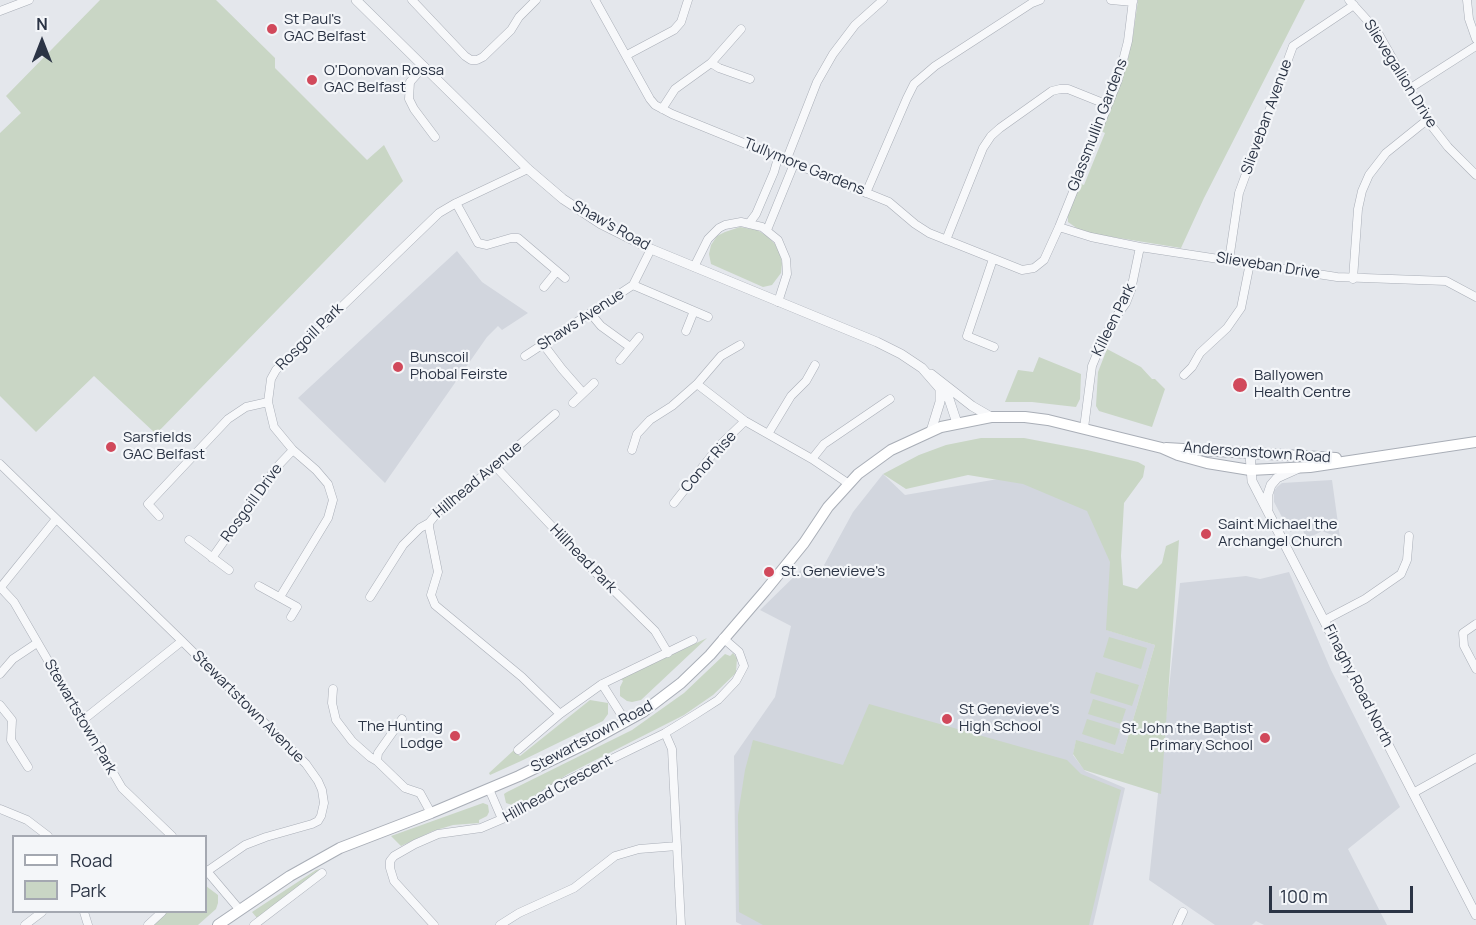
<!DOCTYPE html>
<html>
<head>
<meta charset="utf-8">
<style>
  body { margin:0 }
  #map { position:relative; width:1476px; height:925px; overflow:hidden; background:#e4e7ec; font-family:Manrope,sans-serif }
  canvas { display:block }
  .legend { position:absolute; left:12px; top:835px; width:195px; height:78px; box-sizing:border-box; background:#f4f6f9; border:2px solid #a4a8b1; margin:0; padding:8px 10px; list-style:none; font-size:18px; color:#2b3445 }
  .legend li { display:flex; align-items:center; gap:12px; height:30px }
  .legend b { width:30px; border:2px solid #a4a8b1 }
  .north { position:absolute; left:12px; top:12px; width:60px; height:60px; -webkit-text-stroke:4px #f4f6f9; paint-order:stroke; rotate:0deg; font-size:16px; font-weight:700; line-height:24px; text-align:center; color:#2b3445 }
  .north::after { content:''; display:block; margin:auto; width:21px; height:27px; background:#2b3445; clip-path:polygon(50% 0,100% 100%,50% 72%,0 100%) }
  .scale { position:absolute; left:1269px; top:886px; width:144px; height:27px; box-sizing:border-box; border:3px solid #2b3445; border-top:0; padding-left:8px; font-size:18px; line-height:21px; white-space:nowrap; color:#2b3445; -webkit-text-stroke:4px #f4f6f9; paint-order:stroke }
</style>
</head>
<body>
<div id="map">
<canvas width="1476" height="925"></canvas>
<ul class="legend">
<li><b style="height:8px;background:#fff"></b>Road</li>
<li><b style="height:16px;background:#c9d6c5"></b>Park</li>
</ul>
<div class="north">N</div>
<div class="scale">100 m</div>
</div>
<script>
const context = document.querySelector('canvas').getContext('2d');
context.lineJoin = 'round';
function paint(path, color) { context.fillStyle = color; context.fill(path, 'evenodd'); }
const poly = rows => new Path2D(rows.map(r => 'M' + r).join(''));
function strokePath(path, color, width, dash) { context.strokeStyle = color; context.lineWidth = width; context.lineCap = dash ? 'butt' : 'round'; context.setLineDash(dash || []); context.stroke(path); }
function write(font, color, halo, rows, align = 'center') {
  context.font = font + ' Manrope,sans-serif'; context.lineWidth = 4.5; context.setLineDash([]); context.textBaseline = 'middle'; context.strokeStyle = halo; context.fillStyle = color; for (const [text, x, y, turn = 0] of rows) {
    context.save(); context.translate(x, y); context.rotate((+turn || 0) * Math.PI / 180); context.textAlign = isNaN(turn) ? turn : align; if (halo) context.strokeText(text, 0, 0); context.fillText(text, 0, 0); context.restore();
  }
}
const built = poly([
  [457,251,482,282,528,313,502,330,498,326,487,337,385,483,298,398],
  [883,474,905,495,1004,478,1062,492,1096,513,1114,567,1107,630,1155,645,1123,754,1076,741,1073,755,1085,771,1125,788,1093,925,742,925,736,922,734,756,775,697,791,626,760,610,807,564,823,567,853,512],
  [1332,480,1340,538,1322,531,1307,539,1301,527,1290,532,1274,502,1274,491,1277,487,1282,483],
  [1289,572,1331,670,1400,807,1348,849,1387,925,1264,925,1256,921,1252,925,1215,925,1149,880,1180,583,1246,576,1260,579]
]);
const green = poly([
  [100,0,216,0,275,58,275,68,367,160,384,145,403,181,156,434,94,376,36,432,0,396,0,133,21,113,6,96],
  [1138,0,1305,0,1204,198,1181,248,1094,234,1078,229,1068,222,1068,213,1081,184,1084,185,1105,133,1101,131,1126,67,1133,36],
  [740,227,757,230,767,236,775,244,780,254,782,264,781,273,772,285,763,287,711,264,709,254,711,245,717,236,725,232],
  [1107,349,1141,367,1152,379,1155,379,1165,389,1152,427,1099,411,1096,406,1098,372],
  [1039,357,1081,374,1080,399,1076,407,1032,402,1005,402,1018,370,1033,372],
  [981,438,1024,438,1087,450,1138,462,1145,466,1143,477,1124,503,1121,556,1123,585,1137,589,1162,563,1166,546,1179,540,1161,794,1084,770,1073,754,1076,740,1123,754,1155,645,1106,630,1110,562,1087,511,1023,484,968,475,906,489,883,474,919,455,946,445],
  [1109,637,1147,648,1141,669,1103,657],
  [707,638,641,700,632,702,627,701,620,696,620,687,623,681,621,679],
  [733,653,737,658,736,673,713,695,684,715,568,774,521,804,512,805,506,803,504,794,507,792,632,730,684,693,725,654,730,656],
  [1096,672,1139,685,1132,706,1090,693],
  [1093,699,1126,709,1121,724,1088,714],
  [590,700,608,703,608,714,603,721,521,761,490,775,489,773,514,750,520,756],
  [869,704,1067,760,1081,774,1121,790,1089,925,763,925,739,912,738,815,745,770,753,740,843,765],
  [1087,719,1120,729,1115,745,1082,734],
  [483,803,488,805,489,812,487,816,479,820,479,823,453,825,433,831,401,846,391,836],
  [321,869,257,918,252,912,316,870],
  [206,886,218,895,218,903,216,909,198,925,154,925,167,912,206,912]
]);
const minor = poly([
  [412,0,465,56,471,60,477,60,483,57,511,30,519,17,536,0],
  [595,0,650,99,655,105,672,114,889,202,915,224,929,233,1022,270,1034,268,1044,260,1059,227,1118,80,1128,41,1133,0],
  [1111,0,1133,2],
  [1349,0,1377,31,1427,120,1448,147,1476,175],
  [1467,0,1469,19,1476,39],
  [0,11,29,0],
  [627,55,674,30,681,22,688,0],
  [711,63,719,68,750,79],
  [424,66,410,82,409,99,414,109,435,137],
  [1409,89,1476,46],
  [662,109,675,89,711,63,741,29],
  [786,161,817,82,833,54,855,25,883,0],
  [866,193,907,98,914,84,935,66,1032,3,1040,0],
  [456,203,478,243,487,245,511,238,518,238,565,278],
  [750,222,756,214,774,172,778,158],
  [1059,227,1091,237,1140,247,1337,277,1446,281,1476,297],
  [767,230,794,164],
  [946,240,983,148,991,136,1000,128,1052,91,1060,89,1068,89,1108,105],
  [993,259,967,336,994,347],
  [1229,260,1239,193,1293,46,1354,5],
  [694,267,708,239,719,228,725,225,741,222,762,227,778,240,786,259,787,274,778,302],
  [1353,279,1358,209,1362,191,1369,175,1386,153,1427,120],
  [633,285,708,317],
  [544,287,557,271],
  [591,314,601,326,630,347],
  [686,331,694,311],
  [543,344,562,369,583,393],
  [525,356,633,285,651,249],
  [620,360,639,337],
  [1184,375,1192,367,1200,353,1227,328,1241,308,1250,263],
  [697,384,745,421,812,459,849,484],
  [573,403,594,383],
  [555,414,495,466,438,512,429,523,429,527,438,572,431,595,435,605,522,677,560,714],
  [1084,428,1092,366,1102,342,1115,318,1126,303,1131,290,1140,247],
  [768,434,791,396,806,381,815,365],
  [632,450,637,434,650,420,672,406,697,384,721,356,740,345],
  [812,459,824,444,890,399],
  [0,464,182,641,306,764,318,781,322,790,324,803,321,816,318,821,312,824,266,837,245,845,206,872],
  [495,466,593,570,655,631,668,653],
  [674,503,720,445,745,421],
  [159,516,148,504,228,419,246,407,268,402],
  [189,540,229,570],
  [212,558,275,469,293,450],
  [259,586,297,607,291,617],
  [0,587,14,602,122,788,172,836],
  [1,587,56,519],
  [280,597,328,518,333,500,328,484,316,470,293,450,274,427,268,402,271,379,276,370,439,213,456,203,528,169],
  [370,597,403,545,420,528,429,523],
  [1325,620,1365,599,1401,574,1407,560,1409,536],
  [1476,624,1463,633,1464,646,1476,669],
  [0,674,13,659,37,643],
  [602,684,626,722],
  [333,689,332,703,336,720,352,741,370,757,377,761],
  [0,705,12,720,11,740,28,767],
  [402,719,378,753,377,761,405,788,420,793,431,813],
  [83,720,182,641],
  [665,733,672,749,681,925],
  [518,750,560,714,602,684,693,640],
  [489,789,502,819],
  [1413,793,1476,758],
  [0,809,27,820,48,836],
  [206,870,239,909],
  [84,912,88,925],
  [25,925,42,912],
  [148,925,162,912],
  [254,925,322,873],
  [434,925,394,881,390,868,390,861,394,856,415,844,438,834,481,828,521,811,558,785,665,733,696,714,718,700,736,681,744,666,739,652,723,638],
  [500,925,519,913,574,888,615,856,639,849,677,846],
  [1177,925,1183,912]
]);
const tertiary = poly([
  [356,0,528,169,563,199,601,224,651,249,877,342,901,354,922,368,949,399,957,423],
  [931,374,972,406,991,417],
  [931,431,940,402,940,390],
  [1250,454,1252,481,1476,915],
  [1268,509,1268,494,1271,485,1277,478,1297,469]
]);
const secondary = poly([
  [1166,448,1336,458],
  [218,925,290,876,340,848,431,813,519,776,587,743,643,712,681,683,710,655,765,591,804,543,828,507,858,474,891,450,941,427,991,417,1025,417,1048,420,1162,448,1178,455,1207,463,1250,470,1310,467,1476,442]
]);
const markers = [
  [272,29,6,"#d1495b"],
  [312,80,6,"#d1495b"],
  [398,367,6,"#d1495b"],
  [1240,385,8,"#d1495b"],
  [111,447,6,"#d1495b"],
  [1206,534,6,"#d1495b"],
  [769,572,6,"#d1495b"],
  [947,719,6,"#d1495b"],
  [455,736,6,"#d1495b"],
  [1265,738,6,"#d1495b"]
];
const poiNames = [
  ["St Paul's",284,20],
  ["GAC Belfast",284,37],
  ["O'Donovan Rossa",324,71],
  ["GAC Belfast",324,88],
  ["Bunscoil",410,358],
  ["Phobal Feirste",410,375],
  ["Ballyowen",1254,376],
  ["Health Centre",1254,393],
  ["Sarsfields",123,438],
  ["GAC Belfast",123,455],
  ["Saint Michael the",1218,525],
  ["Archangel Church",1218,542],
  ["St. Genevieve's",781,572],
  ["St Genevieve's",959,710],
  ["High School",959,727],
  ["The Hunting",443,727,"right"],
  ["Lodge",443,744,"right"],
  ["St John the Baptist",1253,729,"right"],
  ["Primary School",1253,746,"right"]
];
const streetNames = [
  ["Slievegallion Drive",1400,74,58],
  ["Slieveban Avenue",1267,117,-70],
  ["Glassmullin Gardens",1098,125,-69],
  ["Tullymore Gardens",804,167,22],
  ["Shaw's Road",611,226,29],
  ["Slieveban Drive",1268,266,9],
  ["Shaws Avenue",581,320,-33],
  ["Killeen Park",1114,320,-64],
  ["Rosgoill Park",310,337,-45],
  ["Andersonstown Road",1257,453,4],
  ["Conor Rise",709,462,-49],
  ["Hillhead Avenue",478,480,-40],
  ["Rosgoill Drive",252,503,-54],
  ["Hillhead Park",583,559,46],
  ["Finaghy Road North",1358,686,63],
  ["Stewartstown Avenue",248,707,45],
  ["Stewartstown Park",80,717,60],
  ["Stewartstown Road",592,737,-28],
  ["Hillhead Crescent",558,789,-29]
];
paint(built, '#d2d6de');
paint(green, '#c9d6c5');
strokePath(minor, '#a9aeb7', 9);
strokePath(tertiary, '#a9aeb7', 10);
strokePath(secondary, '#a9aeb7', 12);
strokePath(minor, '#f7f8fa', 8);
strokePath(tertiary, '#f7f8fa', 9);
strokePath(secondary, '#fff', 10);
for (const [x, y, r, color] of markers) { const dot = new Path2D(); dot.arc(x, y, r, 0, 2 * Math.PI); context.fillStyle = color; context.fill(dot); strokePath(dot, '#f4f6f9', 2); }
write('15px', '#2b3445', '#f4f6f9', poiNames, 'left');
write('15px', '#2b3445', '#f4f6f9', streetNames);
</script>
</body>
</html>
